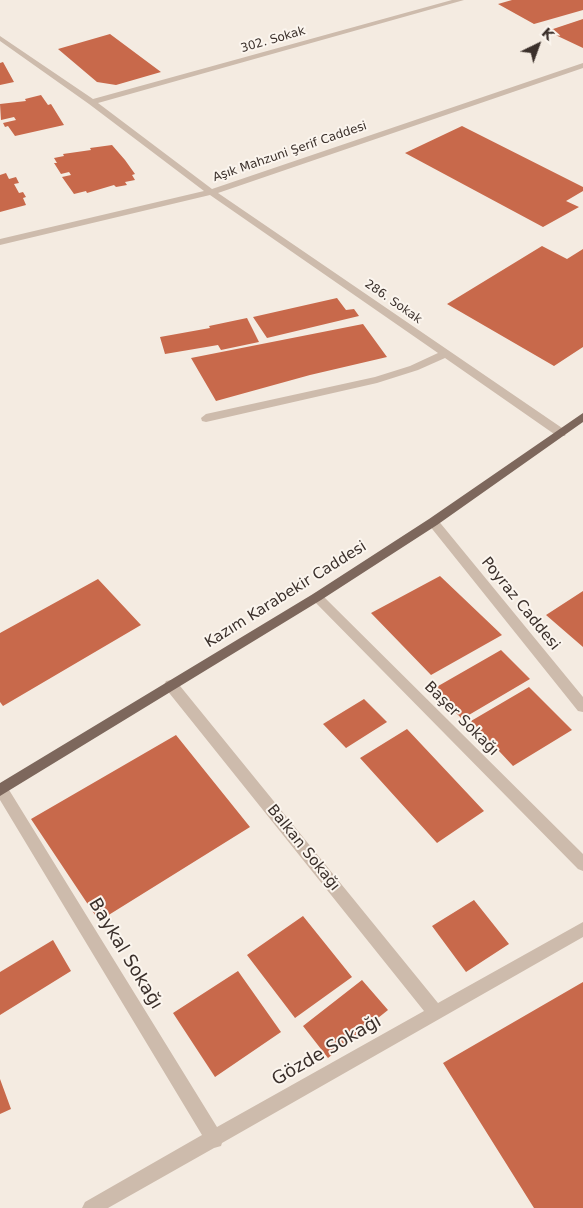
<!DOCTYPE html>
<html>
<head>
<meta charset="utf-8">
<style>
  body { margin:0 }
  #map { position:relative; width:583px; height:1208px; overflow:hidden; background:#f4ebe1; font-family:"DejaVu Sans",sans-serif }
  canvas { display:block }
  .north { position:absolute; left:513px; top:20px; width:50px; height:50px; -webkit-text-stroke:4px #fbf5ee; paint-order:stroke; rotate:42deg; font-size:14px; font-weight:700; line-height:20px; text-align:center; color:#3b302b }
  .north::after { content:''; display:block; margin:auto; width:18px; height:22px; background:#3b302b; clip-path:polygon(50% 0,100% 100%,50% 72%,0 100%) }
</style>
</head>
<body>
<div id="map">
<canvas width="583" height="1208"></canvas>
<div class="north">K</div>
</div>
<script>
const context = document.querySelector('canvas').getContext('2d');
context.lineJoin = 'round';
function paint(path, color) { context.fillStyle = color; context.fill(path, 'evenodd'); }
const poly = rows => new Path2D(rows.map(r => 'M' + r).join(''));
function write(font, color, halo, rows, align = 'center') {
  context.font = font + ' "DejaVu Sans",sans-serif'; context.lineWidth = 4; context.setLineDash([]); context.textBaseline = 'middle'; context.strokeStyle = halo; context.fillStyle = color; for (const [text, x, y, turn = 0] of rows) {
    context.save(); context.translate(x, y); context.rotate((+turn || 0) * Math.PI / 180); context.textAlign = isNaN(turn) ? turn : align; if (halo) context.strokeText(text, 0, 0); context.fillText(text, 0, 0); context.restore();
  }
}
const building = poly([
  [512,0,583,0,583,10,534,24,498,4],
  [583,19,583,48,547,31],
  [110,34,161,72,116,85,97,82,58,49],
  [3,62,14,82,0,85,0,63],
  [41,95,48,105,51,104,64,125,15,136,8,126,5,127,3,123,16,120,14,117,1,120,0,104,26,101,25,99],
  [462,126,583,187,583,191,566,201,579,207,543,227,405,153],
  [112,145,125,160,135,174,132,175,135,180,125,182,127,185,116,187,114,185,87,193,86,191,74,194,62,177,71,175,69,172,61,174,54,163,57,163,54,158,64,156,63,154,91,150,90,148],
  [6,173,9,179,16,177,19,183,14,184,19,193,23,192,26,197,23,198,26,205,0,212,0,175],
  [542,246,567,259,583,249,583,347,554,366,447,304],
  [337,298,346,310,354,309,359,316,267,338,253,317],
  [247,318,259,342,221,350,218,345,165,354,160,337,210,328,209,326],
  [363,324,387,357,310,375,216,401,191,358],
  [440,576,502,635,431,675,371,613],
  [98,579,141,625,3,706,0,702,0,633],
  [583,591,583,647,546,615],
  [501,650,530,679,462,719,433,689],
  [529,687,572,730,513,766,471,721],
  [364,699,387,722,346,748,323,724],
  [407,729,484,811,437,843,360,758],
  [176,735,250,827,99,921,31,819],
  [474,900,509,944,466,972,432,926],
  [303,916,352,977,295,1018,247,955],
  [53,940,71,971,0,1015,0,972],
  [238,971,281,1032,215,1077,173,1013],
  [362,980,388,1010,328,1058,303,1026],
  [583,982,583,1208,534,1208,443,1063],
  [0,1079,11,1109,0,1114]
]);
const minor = poly([
  [452,0,464,0,98,103,212,189,583,63,583,68,218,193,565,430,566,433,565,436,557,436,445,358,418,370,377,383,206,422,202,421,201,418,206,414,375,377,410,366,438,353,210,195,0,245,0,239,204,191,89,104,0,41,0,36,93,99,452,0],
  [433,518,437,519,583,697,583,712,578,711,429,525,427,522,433,518],
  [317,592,321,594,583,854,583,871,578,869,313,600,311,597,313,594,317,592],
  [171,680,176,681,438,1003,583,922,583,937,222,1143,221,1146,214,1148,108,1208,82,1208,85,1202,202,1135,0,800,0,783,6,785,217,1127,424,1011,166,689,164,685,166,681,171,680]
]);
const major = poly([
  [583,413,583,422,437,525,321,600,0,796,0,783,313,594,429,519,583,413]
]);
const farStreetnames = [
  ["302. Sokak",273,40,-16],
  ["Aşık Mahzuni Şerif Caddesi",290,152,-19],
  ["286. Sokak",393,302,35]
];
const streetNames = [
  ["Kazım Karabekir Caddesi",286,595,-32],
  ["Poyraz Caddesi",520,604,51],
  ["Başer Sokağı",461,719,45],
  ["Balkan Sokağı",303,848,51]
];
const nearStreetnames = [
  ["Baykal Sokağı",125,954,59],
  ["Gözde Sokağı",327,1051,-30]
];
paint(building, '#c8694b');
paint(minor, '#cdbbac');
paint(major, '#7d675c');
write('12px', '#3b302b', '#fbf5ee', farStreetnames);
write('15px', '#3b302b', '#fbf5ee', streetNames);
write('18px', '#3b302b', '#fbf5ee', nearStreetnames);
</script>
</body>
</html>
